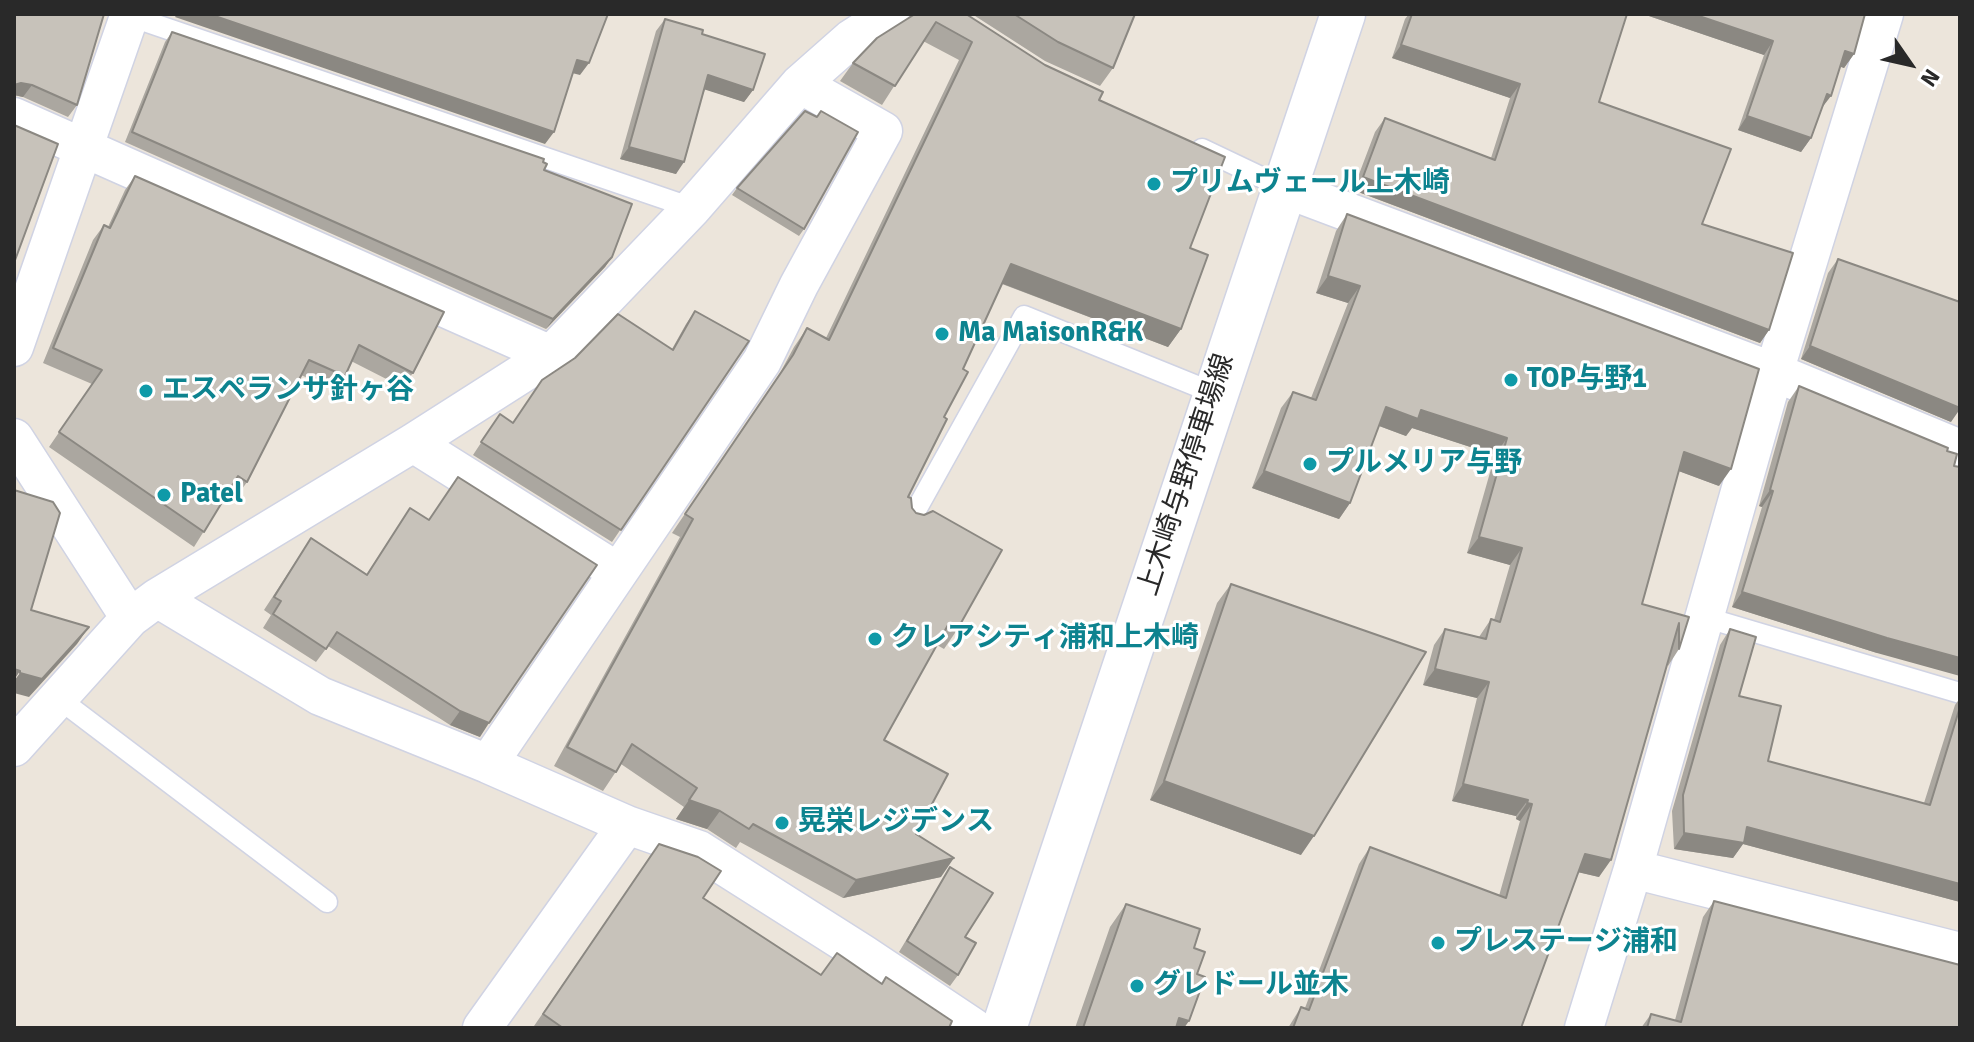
<!DOCTYPE html>
<html>
<head>
<meta charset="utf-8">
<style>
  body { margin:0 }
  #map { position:relative; width:1974px; height:1042px; overflow:hidden; background:#ece5db; font-family:Signika,sans-serif }
  canvas { display:block }
  .frame { position:absolute; inset:0; border:16px solid #292929; pointer-events:none }
  .north { position:absolute; left:1870px; top:24px; width:80px; height:80px; -webkit-text-stroke:6px #fff; paint-order:stroke; rotate:124deg; font-size:22px; font-weight:700; line-height:32px; text-align:center; color:#292929 }
  .north::after { content:''; display:block; margin:auto; width:28px; height:36px; background:#292929; clip-path:polygon(50% 0,100% 100%,50% 72%,0 100%) }
</style>
</head>
<body>
<div id="map">
<canvas width="1974" height="1042"></canvas>
<div class="frame"></div>
<div class="north">N</div>
</div>
<script>
const context = document.querySelector('canvas').getContext('2d');
context.lineJoin = 'round';
const poly = rows => new Path2D(rows.map(r => 'M' + r).join(''));
function strokePath(path, color, width, dash) { context.strokeStyle = color; context.lineWidth = width; context.lineCap = dash ? 'butt' : 'round'; context.setLineDash(dash || []); context.stroke(path); }
function paint(path, color) { context.fillStyle = color; context.fill(path, 'evenodd'); }
function write(font, color, halo, rows, align = 'center') {
  context.font = font + ' Signika,"Noto Sans JP",sans-serif'; context.lineWidth = 6; context.setLineDash([]); context.textBaseline = 'middle'; context.strokeStyle = halo; context.fillStyle = color; for (const [text, x, y, turn = 0] of rows) {
    context.save(); context.translate(x, y); context.rotate((+turn || 0) * Math.PI / 180); context.textAlign = isNaN(turn) ? turn : align; if (halo) context.strokeText(text, 0, 0); context.fillText(text, 0, 0); context.restore();
  }
}
const lane = poly([
  [130,16,692,208],
  [1202,149,1284,188],
  [910,521,1024,316,1214,393],
  [1704,617,1960,693],
  [58,698,327,902]
]);
const street = poly([
  [14,117,551,355],
  [1284,188,1774,372,1960,449],
  [14,347,130,14],
  [14,438,130,618],
  [413,443,618,572],
  [157,598,320,696,488,764,627,825,699,850,863,954,974,1028],
  [14,747,130,618,157,598,413,443,551,355,692,208,800,84,851,39,890,14],
  [488,764,762,361,799,285,883,131,800,84],
  [1633,869,1960,952],
  [482,1028,627,825],
  [1584,1028,1633,869,1774,372,1884,14]
]);
const secondary = poly([
  [1004,1028,1343,14]
]);
const wall = poly([
  [14,14,77,105,68,117,23,97,14,95],
  [911,14,966,14,1099,100,1190,248,1181,329,1168,347,1002,284,963,369,944,417,908,497,957,630,944,649,937,645,884,740,916,834,941,877,843,898,740,842,736,848,707,829,676,819,684,807,621,764,603,791,554,766,680,537,672,533,780,373,794,347,807,328,826,338,959,60,923,41,882,105,840,81,853,63,911,17],
  [972,14,1135,14,1113,68,1100,86,1045,61],
  [1409,14,1627,14,1599,102,1702,224,1769,330,1760,343,1353,190,1375,132,1385,118,1491,158,1510,98,1392,58,1405,19],
  [1643,14,1865,14,1854,54,1844,68,1840,66,1821,109,1811,138,1801,152,1738,130,1764,55],
  [665,19,702,34,753,90,744,102,705,89,676,174,620,159,656,31],
  [172,32,543,162,544,170,612,257,605,267,546,329,125,142,165,42],
  [135,176,413,373,402,387,351,361,345,376,334,390,301,375,247,482,237,496,229,491,194,547,49,447,92,384,43,363,93,240,104,225,108,227,125,190],
  [737,188,804,229,799,236,732,195],
  [1347,214,1719,486,1679,471,1642,604,1689,617,1679,649,1668,666,1668,662,1599,877,1578,872,1521,1028,1288,1028,1301,1007,1305,1008,1359,864,1370,847,1499,896,1520,821,1516,819,1516,816,1452,801,1477,698,1423,685,1434,645,1445,629,1479,637,1491,619,1494,620,1510,565,1467,553,1495,455,1412,428,1406,436,1379,426,1350,503,1339,519,1252,488,1281,408,1293,392,1311,398,1348,303,1316,293,1336,231],
  [1838,259,1951,422,1801,359,1828,273],
  [695,311,749,341,612,542,473,455,500,414,513,423,672,349,686,324],
  [1799,386,1877,653,1732,607,1762,507,1759,506,1788,402],
  [410,508,480,737,450,725,328,646,316,662,263,628,271,615,264,610,311,538,367,574],
  [1231,584,1301,855,1150,800,1217,603],
  [1730,629,1739,696,1768,761,1924,803,1955,705,1960,698,1960,902,1743,844,1733,858,1674,849,1672,811,1720,645],
  [659,844,703,898,821,975,949,1028,536,1028,534,1026],
  [950,867,965,937,958,975,950,986,899,952],
  [1714,901,1960,1028,1641,1028,1651,1014,1675,1020,1703,917],
  [1126,904,1194,948,1197,974,1184,1028,1075,1028,1110,927]
]);
const shadedWall = poly([
  [177,14,209,14,554,132,545,144,175,17],
  [1643,14,1693,14,1773,41,1764,55],
  [1401,45,1520,84,1510,98,1392,58],
  [1845,51,1854,54,1844,68,1835,65],
  [577,60,589,63,580,75,568,72],
  [708,75,753,90,744,102,700,88],
  [21,83,32,85,23,97,14,95,14,85],
  [1827,94,1831,96,1821,109],
  [1747,116,1811,138,1801,152,1738,130],
  [629,147,684,162,676,174,620,159],
  [1363,177,1769,330,1760,343,1353,190],
  [612,257,605,267,546,329,553,319],
  [1011,264,1181,329,1168,347,998,282],
  [1328,276,1360,286,1348,303,1316,293],
  [1810,346,1960,408,1960,409,1951,422,1801,359],
  [1386,407,1421,410,1507,438,1495,455,1412,428,1406,436,1374,424],
  [1684,452,1731,469,1719,486,1673,469],
  [1264,471,1350,503,1339,519,1252,488],
  [1770,490,1773,491,1762,507,1759,506],
  [1479,537,1522,548,1510,565,1467,553],
  [1742,592,1960,658,1960,676,1877,653,1732,607],
  [89,627,77,644,29,697,14,693,14,681,20,673],
  [14,669,20,671,14,680],
  [1435,669,1489,682,1477,698,1423,685],
  [460,711,489,723,480,737,450,725],
  [1164,781,1314,836,1301,855,1150,800],
  [1463,784,1528,800,1516,816,1452,801],
  [689,800,720,811,707,829,676,819],
  [1527,803,1532,804,1520,821,1516,819],
  [1747,827,1960,884,1960,902,1743,844,1733,858,1674,849,1684,833],
  [1585,854,1611,860,1599,877,1573,871],
  [954,858,941,877,843,898,856,880],
  [1179,1018,1189,1021,1184,1028,1172,1028]
]);
const building = poly([
  [14,14,104,14,77,105,32,85,21,83,14,85,14,14],
  [209,14,608,14,589,63,577,60,554,132,209,14],
  [915,14,966,14,1045,65,1103,92,1099,100,1225,157,1190,248,1208,255,1181,329,1011,264,963,369,968,372,944,417,947,419,908,497,911,498,912,508,916,513,924,515,933,511,1002,550,957,630,948,625,884,740,948,774,916,834,954,858,856,880,753,824,749,829,720,811,689,800,697,788,632,744,616,772,567,747,693,519,685,514,793,355,807,328,829,340,972,42,936,22,895,86,853,63,877,38,915,14],
  [1014,14,1135,14,1113,68,1058,42,1014,14],
  [1412,14,1627,14,1599,102,1731,149,1702,224,1793,253,1769,330,1363,177,1385,118,1495,160,1520,84,1401,45,1412,14],
  [1693,14,1865,14,1854,54,1845,51,1831,96,1827,94,1811,138,1747,116,1773,41,1693,14],
  [665,19,703,30,702,34,765,54,753,90,708,75,684,162,629,147,665,19],
  [172,32,544,159,543,162,547,164,544,170,632,204,612,257,553,319,132,132,172,32],
  [805,111,817,117,821,111,858,132,804,229,737,188,805,111],
  [14,125,58,144,14,263,14,125],
  [135,176,444,312,413,373,359,345,345,376,309,360,247,482,238,476,204,532,59,432,102,370,53,348,104,225,110,228,135,176],
  [1347,214,1759,369,1731,469,1684,452,1642,604,1689,617,1679,649,1679,623,1611,860,1585,854,1521,1028,1293,1028,1301,1007,1309,1010,1370,847,1506,898,1532,804,1527,803,1528,800,1463,784,1489,682,1435,669,1445,629,1486,639,1491,619,1500,622,1522,548,1479,537,1507,438,1421,410,1418,419,1386,407,1350,503,1264,471,1293,392,1316,400,1360,286,1328,276,1347,214],
  [1838,259,1960,302,1960,408,1810,346,1838,259],
  [695,311,749,341,621,530,481,442,500,414,513,423,542,380,575,358,618,314,673,350,695,311],
  [1799,386,1948,448,1947,451,1957,454,1954,466,1960,467,1960,658,1887,638,1742,592,1773,491,1770,490,1799,386],
  [458,477,597,565,489,723,460,711,337,632,326,649,273,614,281,601,274,597,311,538,367,575,410,508,429,520,458,477],
  [14,490,53,502,60,513,31,610,89,627,42,679,20,673,20,671,14,669,14,490],
  [1231,584,1426,652,1314,836,1164,781,1231,584],
  [1730,629,1756,637,1739,696,1781,706,1768,761,1930,805,1960,707,1960,884,1747,827,1744,843,1684,833,1683,795,1730,629],
  [659,844,698,857,721,871,703,898,821,975,837,953,882,984,886,977,952,1021,949,1028,563,1028,543,1014,659,844],
  [950,867,993,893,965,937,976,943,958,975,907,941,950,867],
  [1714,901,1960,965,1960,1028,1647,1028,1651,1014,1681,1022,1714,901],
  [1126,904,1200,929,1194,948,1205,952,1197,974,1205,977,1189,1021,1179,1018,1176,1028,1083,1028,1126,904]
]);
const markers = [
  [1154,184,8,"#0f9aa8"],
  [942,334,8,"#0f9aa8"],
  [1511,380,8,"#0f9aa8"],
  [146,391,8,"#0f9aa8"],
  [1310,464,8,"#0f9aa8"],
  [164,495,8,"#0f9aa8"],
  [875,639,8,"#0f9aa8"],
  [782,823,8,"#0f9aa8"],
  [1438,943,8,"#0f9aa8"],
  [1137,986,8,"#0f9aa8"]
];
const cultureNames = [
  ["プリムヴェール上木崎",1170,184],
  ["Ma MaisonR&K",958,334],
  ["TOP与野1",1527,380],
  ["エスペランサ針ヶ谷",162,391],
  ["プルメリア与野",1326,464],
  ["Patel",180,495],
  ["クレアシティ浦和上木崎",891,639],
  ["晃栄レジデンス",798,823],
  ["プレステージ浦和",1454,943],
  ["グレドール並木",1153,986]
];
const streetNames = [
  ["上木崎与野停車場線",1187,475,-72]
];
strokePath(lane, '#d0d3e3', 23);
strokePath(street, '#d0d3e3', 41);
strokePath(secondary, '#d0d3e3', 47);
strokePath(lane, '#fff', 20);
strokePath(street, '#fff', 38);
strokePath(secondary, '#fff', 44);
paint(wall, '#aba7a0');
paint(shadedWall, '#8b8882');
paint(building, '#c7c2ba');
strokePath(building, '#8b8882', 2);
for (const [x, y, r, color] of markers) { const dot = new Path2D(); dot.arc(x, y, r, 0, 2 * Math.PI); context.fillStyle = color; context.fill(dot); strokePath(dot, '#fff', 3); }
write('bold 28px', '#0d838f', '#fff', cultureNames, 'left');
write('28px', '#292929', '#fff', streetNames);
</script>
</body>
</html>
